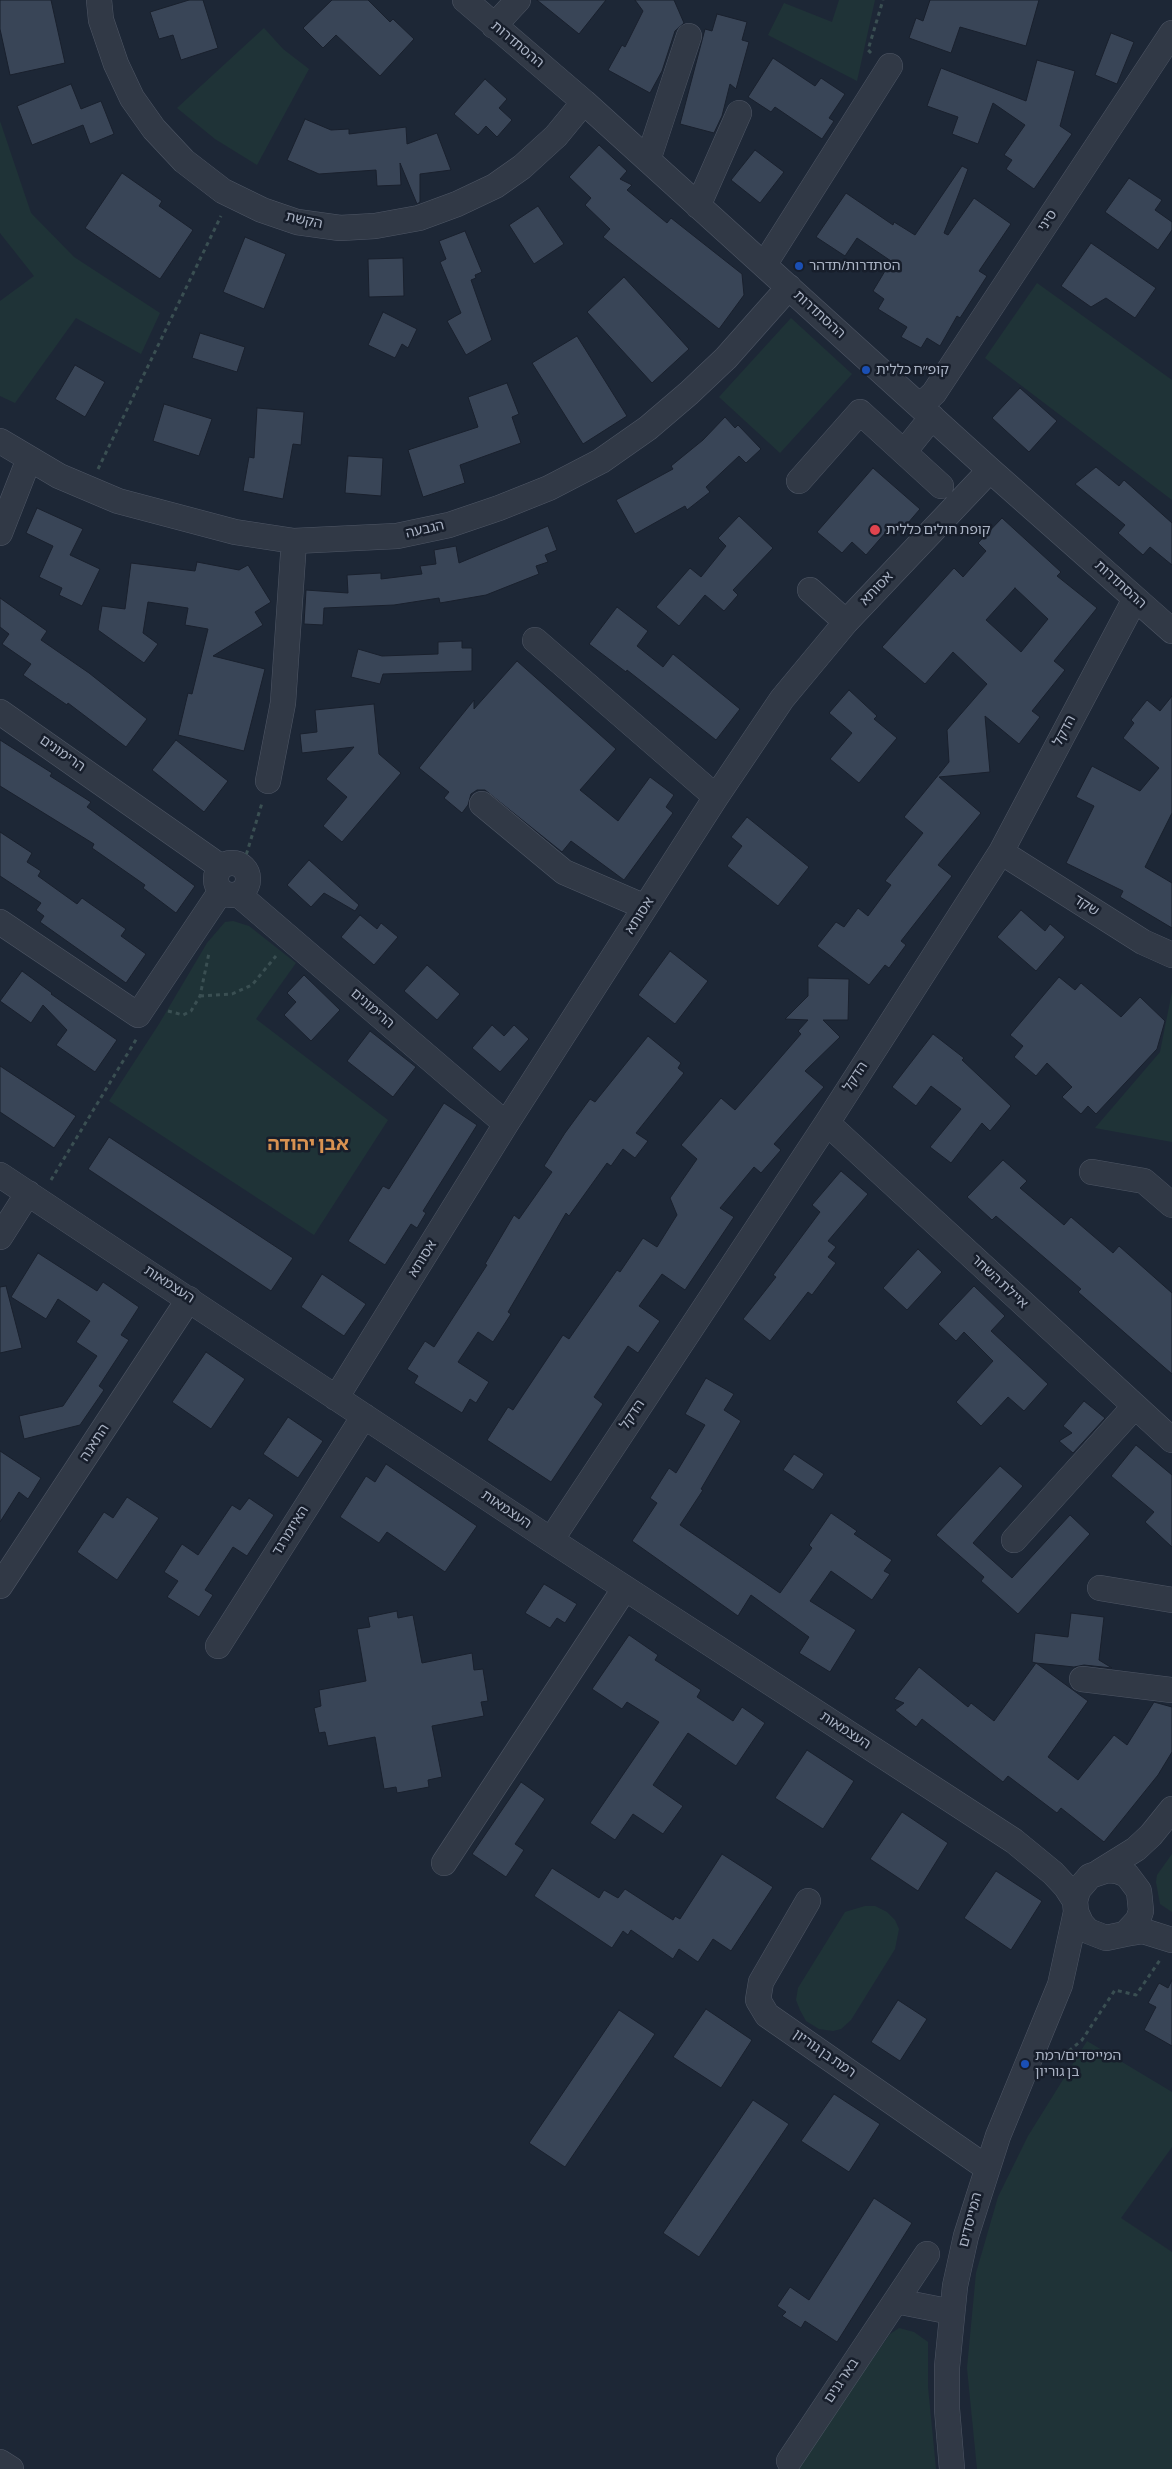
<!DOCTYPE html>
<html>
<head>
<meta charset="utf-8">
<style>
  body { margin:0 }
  canvas { display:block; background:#1d2736 }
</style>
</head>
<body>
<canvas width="1172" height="2469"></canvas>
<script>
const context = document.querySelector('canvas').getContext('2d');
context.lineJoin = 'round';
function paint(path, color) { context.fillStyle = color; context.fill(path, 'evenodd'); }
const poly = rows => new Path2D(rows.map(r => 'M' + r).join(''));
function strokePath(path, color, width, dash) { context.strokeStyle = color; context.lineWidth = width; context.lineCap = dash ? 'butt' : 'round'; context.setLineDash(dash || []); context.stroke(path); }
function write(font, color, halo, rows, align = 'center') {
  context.font = font + ' "Sofia Sans Condensed","Noto Sans Hebrew",sans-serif'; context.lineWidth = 5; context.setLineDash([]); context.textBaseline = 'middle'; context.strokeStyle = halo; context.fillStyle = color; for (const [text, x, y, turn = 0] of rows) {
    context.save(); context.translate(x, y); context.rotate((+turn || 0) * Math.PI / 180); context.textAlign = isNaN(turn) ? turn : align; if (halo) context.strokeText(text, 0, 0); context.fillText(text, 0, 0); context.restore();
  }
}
const green = poly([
  [839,0,875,0,857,81,768,35,784,3,832,22],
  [264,28,283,49,309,69,257,165,215,139,177,108],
  [0,121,31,213,74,257,160,313,141,354,76,318,15,403,0,396,0,301,34,276,0,233],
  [1037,283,1172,380,1172,500,985,358],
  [791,318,852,374,780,453,719,397],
  [233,921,249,926,296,963,256,1019,388,1120,314,1235,109,1101,159,1024,207,943,225,922],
  [1172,992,1172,1142,1095,1128,1160,1052],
  [1172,1854,1172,1912,1160,1904,1156,1882,1157,1875],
  [865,1906,875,1906,887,1912,895,1920,899,1929,895,1949,851,2020,841,2029,833,2031,819,2029,806,2021,800,2010,796,2000,798,1988,845,1912],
  [1087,2041,1172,2092,1172,2147,1121,2218,1172,2252,1172,2469,977,2469,967,2368,976,2273,998,2197,1028,2136],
  [899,2328,914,2332,928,2342,928,2387,936,2469,795,2469,890,2334]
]);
const building = poly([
  [0,0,51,0,65,63,10,75,0,29,0,0],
  [189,0,203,0,218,48,181,60,173,35,159,39,150,12,189,0],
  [332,0,368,0,390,22,393,19,414,39,380,76,336,35,323,48,303,28,332,0],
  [537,0,606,0,579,34,537,0],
  [635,0,674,0,684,23,675,31,662,71,650,93,608,70,622,45,625,47,643,11,635,0],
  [930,0,1039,0,1026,46,960,27,951,53,909,38,916,18,923,21,930,0],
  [717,14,747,22,742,40,749,42,736,89,730,84,722,116,714,133,680,124,705,29,712,31,717,14],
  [1111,33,1134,42,1117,84,1095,75,1111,33],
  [773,58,815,86,821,78,845,94,829,118,834,121,822,139,775,107,771,112,748,97,773,58],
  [1037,60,1075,71,1060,126,1072,134,1034,189,1006,169,1012,160,1004,155,1025,125,993,103,978,144,952,134,958,117,927,106,941,68,1026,101,1037,60],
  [485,79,507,99,499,108,512,120,497,137,486,126,478,135,454,114,485,79],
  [71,84,81,109,101,101,114,134,90,144,83,125,32,145,17,106,71,84],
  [305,119,331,130,349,129,349,134,406,127,407,144,437,133,451,170,420,174,420,202,417,204,400,163,401,185,377,186,376,170,319,174,287,160,305,119],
  [599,145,627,171,620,179,632,185,627,190,667,223,671,218,742,274,744,295,719,329,603,237,610,229,585,205,591,198,569,177,599,145],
  [755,150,784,172,760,203,731,180,755,150],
  [962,166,968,169,944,233,948,235,974,198,1011,224,979,271,987,276,960,318,957,316,940,346,927,338,921,348,901,337,907,327,878,309,884,299,873,291,891,261,857,238,845,256,816,237,846,193,893,225,894,222,915,235,962,166],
  [122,173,162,201,159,206,193,230,160,279,85,228,122,173],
  [1129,178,1162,200,1155,210,1172,222,1172,230,1158,250,1105,212,1129,178],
  [538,206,564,244,534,264,509,225,538,206],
  [465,231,482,272,475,275,476,278,471,280,492,340,466,355,447,321,461,313,440,262,446,259,439,241,465,231],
  [245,237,286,254,264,309,223,292,245,237],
  [1091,243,1156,288,1135,318,1106,298,1091,307,1061,286,1091,243],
  [403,258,404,296,369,297,368,259,403,258],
  [624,277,689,349,652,383,587,312,624,277],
  [383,312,417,329,408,348,402,344,395,358,368,345,383,312],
  [200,333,245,347,237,372,192,358,200,333],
  [577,336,627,416,583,444,532,363,577,336],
  [75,365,105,382,85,417,55,399,75,365],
  [507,383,519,414,512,417,521,443,460,465,465,483,423,497,408,450,478,427,468,397,507,383],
  [1020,388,1057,421,1029,452,992,418,1020,388],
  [164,404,212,419,199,456,153,441,164,404],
  [257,408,304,412,301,445,293,444,283,499,243,491,249,457,254,458,257,408],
  [725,417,735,428,738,425,761,449,746,463,739,456,706,487,710,492,687,510,685,506,635,534,616,500,673,469,671,466,703,440,725,417],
  [348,456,383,458,381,496,345,493,348,456],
  [1096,467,1119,486,1124,480,1172,523,1172,565,1150,547,1143,555,1118,533,1125,525,1075,484,1096,467],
  [873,468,920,509,901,531,893,524,866,555,852,542,842,553,817,532,873,468],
  [37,508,83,529,70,555,100,569,82,606,59,595,62,588,39,577,53,546,26,533,37,508],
  [739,516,773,548,733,590,738,595,724,611,705,595,679,626,656,607,690,568,701,577,726,546,718,538,739,516],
  [1002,518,1061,572,1057,576,1097,608,1054,661,1065,670,1032,711,1040,717,1019,744,985,716,990,772,939,777,981,813,938,865,952,876,901,941,906,945,889,968,885,965,869,985,817,946,836,922,844,927,858,908,868,916,891,885,885,881,923,833,904,817,949,762,947,730,987,684,953,652,925,684,882,647,954,568,963,577,986,551,978,543,1002,518],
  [1015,588,1048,619,1021,652,986,620,1015,588],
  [548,526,557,550,545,555,548,562,536,566,539,574,486,595,440,603,439,598,394,605,324,608,323,625,304,624,306,590,348,593,347,575,381,573,381,579,422,574,420,566,436,564,434,550,456,546,459,563,548,526],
  [197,562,239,570,248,565,271,602,255,612,263,625,213,656,265,669,244,751,178,735,188,693,192,694,208,629,185,625,188,608,148,602,143,633,158,644,144,663,98,630,102,606,125,609,131,563,195,571,197,562],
  [0,598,47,631,41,640,89,673,147,719,126,747,68,703,67,705,23,675,31,664,2,644,9,634,0,627,0,598],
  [617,607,648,631,637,646,663,667,673,654,740,709,716,740,627,670,626,672,589,644,617,607],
  [462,641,462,648,472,648,472,671,383,674,380,684,351,677,358,649,382,656,438,654,438,642,462,641],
  [517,661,616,749,580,790,618,821,650,777,674,795,666,807,673,813,624,880,571,841,562,852,485,790,477,790,471,794,468,805,462,813,444,798,449,792,419,768,474,700,474,709,517,661],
  [849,690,877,716,874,719,897,738,859,783,830,759,852,733,829,713,849,690],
  [1172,696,1172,813,1145,867,1172,883,1172,928,1120,897,1123,891,1066,863,1094,806,1076,797,1092,766,1140,791,1159,768,1123,738,1134,723,1131,720,1147,700,1160,711,1172,696],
  [374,704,379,754,401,773,342,842,323,826,347,797,326,779,354,747,302,753,300,734,317,732,315,710,374,704],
  [0,740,52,773,50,776,91,802,87,807,195,886,176,913,143,888,145,885,92,848,94,844,0,786,0,740],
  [176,740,228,781,204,812,152,770,176,740],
  [747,817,809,867,778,906,727,866,742,846,731,837,747,817],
  [0,832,32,853,27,862,41,871,38,876,77,904,82,898,126,929,121,936,146,954,126,983,40,922,44,916,36,910,41,903,0,876,0,832],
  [309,860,359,905,355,911,324,893,311,907,287,885,309,860],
  [1021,910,1045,931,1050,924,1065,937,1036,971,997,937,1021,910],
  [360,915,377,929,381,923,398,937,374,965,341,937,360,915],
  [670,951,708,981,675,1024,638,995,670,951],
  [427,965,460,994,437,1020,404,991,427,965],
  [22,971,52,993,51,994,117,1040,95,1072,56,1045,67,1030,43,1005,31,1023,0,1001,22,971],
  [304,975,340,1010,311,1041,284,1015,296,1002,287,993,304,975],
  [1059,977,1075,990,1081,983,1121,1017,1140,997,1165,1021,1157,1049,1096,1114,1088,1106,1081,1114,1062,1097,1072,1087,1047,1063,1036,1076,1014,1057,1023,1046,1010,1035,1059,977],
  [808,978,849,979,848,1020,823,1020,840,1037,805,1071,824,1087,774,1144,781,1150,761,1173,754,1167,720,1208,734,1217,685,1290,662,1274,639,1306,660,1321,638,1353,628,1346,594,1397,603,1404,551,1482,487,1440,508,1407,513,1410,563,1335,569,1339,617,1270,620,1272,643,1238,657,1247,677,1215,670,1198,697,1159,681,1145,721,1098,735,1110,801,1034,798,1031,808,1020,785,1019,808,996,808,978],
  [492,1025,504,1036,514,1025,529,1039,500,1072,472,1048,492,1025],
  [370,1031,416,1067,393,1097,347,1061,370,1031],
  [933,1034,964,1058,962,1060,1011,1106,990,1131,982,1123,951,1163,930,1147,961,1109,931,1086,916,1106,892,1087,933,1034],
  [648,1036,681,1063,678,1068,684,1073,636,1133,648,1141,635,1158,623,1149,611,1166,607,1163,569,1216,566,1213,508,1312,511,1314,493,1342,478,1332,458,1362,489,1382,476,1403,470,1399,462,1413,414,1383,418,1376,407,1369,425,1341,434,1347,487,1265,485,1264,514,1215,519,1219,552,1172,544,1166,565,1133,590,1099,595,1102,648,1036],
  [0,1066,76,1116,54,1148,0,1112,0,1066],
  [444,1103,477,1125,423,1211,426,1213,417,1228,411,1224,385,1265,348,1241,383,1186,389,1189,444,1103],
  [109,1137,293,1258,271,1291,88,1169,109,1137],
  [1003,1160,1027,1181,1020,1188,1064,1225,1071,1217,1113,1253,1119,1246,1172,1293,1172,1374,1078,1292,1081,1289,996,1216,992,1220,967,1197,1003,1160],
  [841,1171,868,1194,828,1241,836,1247,828,1257,836,1263,812,1295,808,1292,770,1341,743,1319,776,1277,773,1275,820,1212,812,1205,841,1171],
  [918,1249,942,1272,907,1310,883,1288,918,1249],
  [38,1253,97,1291,103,1282,139,1307,121,1335,129,1340,99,1386,104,1390,80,1425,24,1439,19,1416,63,1406,97,1356,76,1342,90,1321,58,1299,46,1319,11,1297,38,1253],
  [322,1274,366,1304,344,1336,301,1307,322,1274],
  [6,1286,22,1348,0,1353,0,1287,6,1286],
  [974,1286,1005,1316,991,1331,1048,1384,1024,1411,1008,1397,981,1426,956,1402,993,1361,964,1332,956,1341,938,1324,974,1286],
  [206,1352,245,1379,211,1429,172,1402,206,1352],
  [706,1378,734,1394,724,1410,741,1421,701,1489,703,1490,680,1525,780,1593,812,1548,809,1545,831,1513,857,1531,854,1534,892,1560,884,1571,890,1574,872,1600,831,1571,810,1601,856,1630,830,1672,799,1653,809,1637,751,1595,738,1616,632,1541,657,1503,650,1498,669,1468,676,1473,705,1425,685,1414,706,1378],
  [1084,1401,1105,1418,1073,1453,1059,1441,1072,1433,1063,1426,1084,1401],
  [288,1417,323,1441,298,1478,263,1454,288,1417],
  [1136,1445,1172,1475,1172,1547,1145,1522,1154,1512,1111,1476,1136,1445],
  [0,1451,41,1478,28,1499,19,1492,0,1522,0,1451],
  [794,1454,824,1474,813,1490,783,1470,794,1454],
  [386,1464,477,1526,445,1572,387,1532,379,1543,340,1517,366,1476,375,1482,386,1464],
  [1000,1466,1023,1486,973,1543,1012,1578,1070,1515,1090,1534,1018,1614,981,1581,984,1577,936,1535,1000,1466],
  [127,1497,159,1518,117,1580,77,1552,104,1512,113,1518,127,1497],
  [249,1498,274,1515,247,1556,233,1547,205,1590,213,1595,199,1617,167,1597,178,1581,164,1572,182,1544,198,1555,232,1505,240,1510,249,1498],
  [544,1584,577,1604,565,1623,557,1618,550,1628,525,1613,544,1584],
  [397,1611,398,1618,413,1615,422,1663,472,1653,474,1670,483,1669,488,1701,481,1702,484,1716,432,1726,442,1777,428,1780,429,1787,397,1793,396,1787,384,1789,375,1737,328,1746,325,1732,319,1733,314,1708,321,1706,319,1690,366,1681,357,1629,370,1627,368,1617,397,1611],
  [1071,1613,1104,1617,1099,1660,1112,1668,1084,1665,1074,1667,1036,1663,1088,1701,1048,1757,1078,1780,1114,1735,1127,1745,1154,1702,1172,1707,1172,1752,1158,1775,1104,1842,1061,1808,1057,1813,1008,1776,1003,1782,922,1719,916,1727,895,1710,904,1703,894,1699,919,1667,968,1707,971,1703,994,1721,1036,1663,1032,1662,1035,1633,1068,1637,1071,1613],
  [629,1635,658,1655,655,1660,701,1690,697,1697,733,1721,742,1707,765,1723,736,1766,688,1733,653,1785,683,1806,663,1834,633,1814,615,1840,590,1823,659,1722,627,1702,622,1709,592,1689,629,1635],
  [807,1750,854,1781,823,1829,775,1798,807,1750],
  [521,1782,545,1799,515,1844,524,1850,506,1877,472,1854,521,1782],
  [902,1812,948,1843,918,1891,870,1859,902,1812],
  [722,1854,773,1887,731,1951,713,1939,698,1962,679,1949,673,1959,631,1930,628,1935,623,1931,612,1948,534,1896,552,1868,599,1898,604,1890,618,1898,625,1889,673,1920,675,1916,680,1919,722,1854],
  [996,1871,1042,1901,1011,1950,964,1918,996,1871],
  [1172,1980,1172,2046,1144,2030,1156,2007,1148,2003,1159,1983,1168,1988,1172,1980],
  [898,2000,927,2019,900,2061,871,2042,898,2000],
  [706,2009,752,2040,721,2088,673,2057,706,2009],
  [619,2010,655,2034,565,2167,529,2143,619,2010],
  [834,2094,880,2124,849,2172,801,2141,834,2094],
  [753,2100,789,2124,699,2257,663,2233,753,2100],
  [874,2198,912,2223,837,2342,805,2321,801,2328,782,2316,786,2312,777,2306,790,2287,809,2300,874,2198]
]);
const path = poly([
  [871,53,868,50,883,0],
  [98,469,221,216],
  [244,862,262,803],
  [200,996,232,994,252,985,276,956],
  [168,1011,183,1015,191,1011,200,996,209,953],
  [51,1180,137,1038],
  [1054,2057,1069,2051,1082,2040,1115,1990,1136,1995,1160,1960]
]);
const minor = poly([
  [99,0,101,20,116,64,132,98,154,129,184,161,223,191,262,210,297,222,340,228,375,226,419,218,457,204,495,186,522,167,556,136,584,102],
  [465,0,584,102,990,470,1172,631],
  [494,26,518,0],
  [648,160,689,36],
  [698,206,739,113],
  [764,265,890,66],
  [920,406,934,393,1172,33],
  [0,441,59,476,118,501,235,532,294,541,397,536,449,525,499,508,549,488,601,461,648,428,689,393,726,358,789,287],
  [904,452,932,417],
  [799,481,860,412,941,486],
  [0,533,29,459],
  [810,590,846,622],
  [535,640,716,797],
  [0,712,221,867],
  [268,781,283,703,294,541],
  [482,804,564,872,645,907],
  [1001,852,1143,942,1172,955],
  '216 879a16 16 0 1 1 32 0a16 16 0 1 1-32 0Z',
  [238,894,506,1124],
  [0,922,138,1015,221,891],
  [827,1123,1172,1440],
  [1092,1172,1144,1181,1172,1205],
  [0,1175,551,1540,1014,1841,1053,1873,1066,1887,1075,1901,1076,1912,1081,1923,1088,1931,1106,1938,1125,1934,1138,1920,1141,1911,1139,1891,1127,1875,1117,1871,1108,1870,1090,1876,1078,1890,1075,1901],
  [0,1237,28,1193],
  [336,1398,506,1124,716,797,782,699,846,622,990,470],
  [551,1540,827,1123,1001,852,1135,599],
  [1014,1540,1135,1406],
  [0,1586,189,1299],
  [1100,1588,1172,1600],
  [218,1646,364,1416],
  [1082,1679,1172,1690],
  [444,1863,625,1588],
  [1099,1872,1136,1849,1151,1835,1172,1809],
  [808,1901,761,1982,758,2000,767,2015,987,2168],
  [1125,1934,1143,1931,1172,1940],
  [896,2301,952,2312],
  [789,2461,927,2254],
  [0,2462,11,2469],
  [952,2469,947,2409,947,2367,955,2286,966,2236,998,2136,1060,1985,1076,1912]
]);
const markers = [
  [799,266,5,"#1a4fb4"],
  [866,370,5,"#1a4fb4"],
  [875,530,6,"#e0444e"],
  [1025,2064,5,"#1a4fb4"]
];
const streetNames = [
  ["ההסתדרות",517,45,40],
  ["הקשת",304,221,12],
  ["סיני",1048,221,-57],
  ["ההסתדרות",819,315,42],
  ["הגבעה",425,530,-13],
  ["ההסתדרות",1120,585,42],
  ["אסותא",877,589,-46],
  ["הדקל",1065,731,-62],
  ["הרימונים",62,754,35],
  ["שקד",1086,906,33],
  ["אסותא",640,916,-57],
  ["הרימונים",372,1009,41],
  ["הדקל",856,1077,-57],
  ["אסותא",423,1259,-58],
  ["איילת השחר",999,1282,43],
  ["העצמאות",169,1285,33],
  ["הדקל",633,1415,-56],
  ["התאנה",95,1443,-57],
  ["העצמאות",506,1510,34],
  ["האיזמרגד",291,1531,-58],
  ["העצמאות",845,1731,33],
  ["רמת בן גוריון",824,2054,35],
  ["המייסדים",971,2220,-75],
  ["באר גנים",842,2381,-56]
];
const poiNames = [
  ["הסתדרות/תדהר",809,266],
  ["קופ״ח כללית",876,370],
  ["קופת חולים כללית",886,530],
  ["המייסדים/רמת",1035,2056],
  ["בן גוריון",1035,2072]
];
const districtNames = [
  ["אבן יהודה",308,1145]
];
paint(green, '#1f3337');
paint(building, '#394557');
strokePath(building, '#19202d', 1);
strokePath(minor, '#4e5665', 26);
strokePath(path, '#3a4f52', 3, [4, 4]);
strokePath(minor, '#313946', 25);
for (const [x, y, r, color] of markers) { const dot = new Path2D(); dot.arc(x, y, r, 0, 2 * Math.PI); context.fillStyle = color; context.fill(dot); strokePath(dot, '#171e2b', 2); }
write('14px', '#aab3c4', '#171e2b', streetNames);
write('14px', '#aab3c4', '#171e2b', poiNames, 'left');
write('bold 19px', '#d89251', '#171e2b', districtNames);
</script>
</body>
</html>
